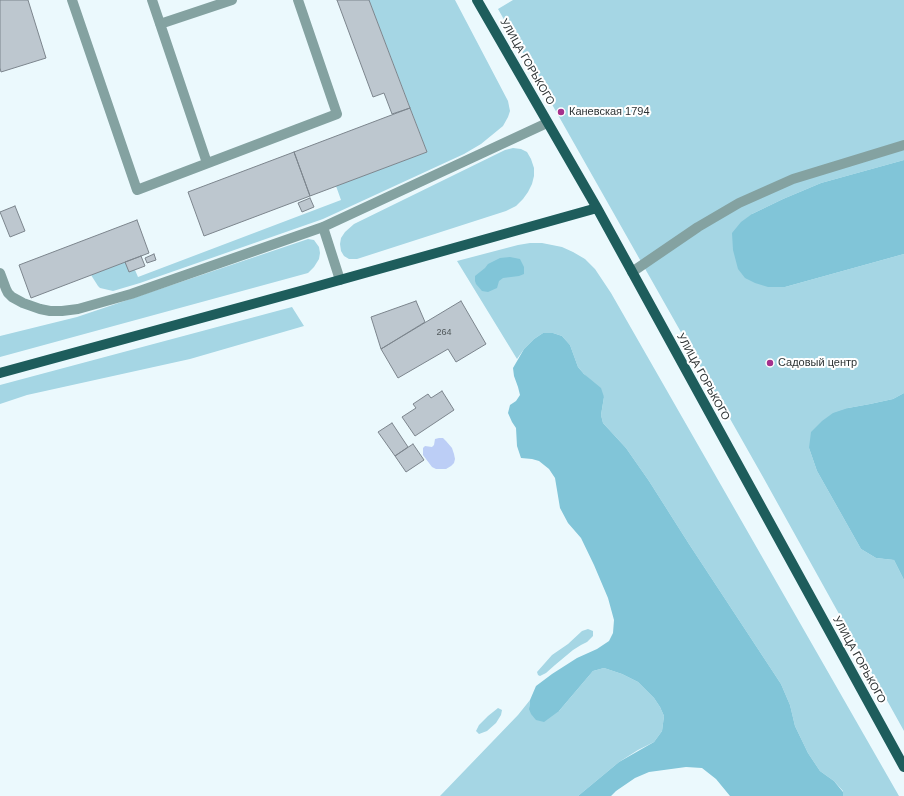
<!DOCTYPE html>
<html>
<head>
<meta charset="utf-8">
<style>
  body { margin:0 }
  canvas { display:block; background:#ebf9fd }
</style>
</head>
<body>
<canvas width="904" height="796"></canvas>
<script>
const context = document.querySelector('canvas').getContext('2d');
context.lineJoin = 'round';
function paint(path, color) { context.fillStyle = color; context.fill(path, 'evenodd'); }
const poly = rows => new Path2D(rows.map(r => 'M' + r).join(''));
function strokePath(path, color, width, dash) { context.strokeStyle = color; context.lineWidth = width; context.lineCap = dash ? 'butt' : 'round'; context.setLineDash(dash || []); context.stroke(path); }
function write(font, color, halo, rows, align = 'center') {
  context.font = font + ' Arial,sans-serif'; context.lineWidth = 4; context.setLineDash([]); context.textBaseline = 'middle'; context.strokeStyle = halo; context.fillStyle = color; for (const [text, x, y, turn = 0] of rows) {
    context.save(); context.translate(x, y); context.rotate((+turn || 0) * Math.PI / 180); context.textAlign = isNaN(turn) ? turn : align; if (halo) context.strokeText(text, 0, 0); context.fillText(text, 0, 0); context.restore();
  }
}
const green = poly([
  [369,0,455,0,508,101,510,111,508,117,503,126,481,144,464,154,323,219,140,283,113,291,100,288,98,286,91,275,125,262,135,270,138,277,341,200,336,186,427,152],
  [513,0,904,0,904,160,821,183,783,199,752,214,785,287,904,254,904,393,893,399,870,404,848,408,809,448,817,471,861,549,876,558,894,560,904,580,904,731,763,477,498,9],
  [513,148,521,149,527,152,531,159,534,168,534,176,532,184,528,192,523,199,516,206,506,211,357,259,349,259,344,256,341,251,340,244,341,238,345,232,354,224,505,150],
  [308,239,314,240,319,247,320,253,319,259,314,267,308,273,0,357,0,336,77,317],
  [530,243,542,243,562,247,573,252,585,259,595,269,611,293,899,796,843,796,843,791,834,781,820,771,808,753,795,726,790,705,781,684,689,544,649,481,626,448,603,423,601,415,604,397,578,367,570,345,562,336,553,333,543,333,534,339,524,349,517,359,457,261,518,245],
  [292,307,304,326,190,359,27,395,0,404,0,385],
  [588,629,593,631,593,636,587,642,581,645,573,650,555,665,546,673,540,676,538,675,537,672,552,655,568,644,582,631],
  [604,668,622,674,638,682,654,698,660,707,664,716,662,731,654,742,638,750,619,762,578,796,440,796,518,715,530,700,529,709,559,711,593,671],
  [498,708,502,710,501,715,496,723,487,731,479,734,476,731,479,725,488,716]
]);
const forest = poly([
  [904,160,904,254,785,287,768,287,755,283,745,278,738,269,733,250,732,233,741,222,752,214,783,199,821,183],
  [510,257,520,259,524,267,524,274,519,276,503,278,499,281,497,288,488,292,482,291,476,284,475,281,475,276,485,268,488,264,500,258],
  [543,333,553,333,562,336,570,345,578,367,584,374,601,388,604,397,601,415,603,423,626,448,649,481,689,544,781,684,790,705,795,726,808,753,820,771,834,781,843,792,843,796,730,796,716,779,702,768,686,767,649,772,635,778,616,791,611,796,578,796,619,762,654,742,662,731,664,716,660,707,654,698,638,682,622,674,604,668,593,671,559,711,544,722,536,720,531,714,529,709,530,700,536,686,552,674,577,658,597,649,609,641,613,633,614,620,608,598,594,565,581,538,568,523,560,508,555,478,549,469,539,461,532,459,521,458,517,446,516,428,512,422,508,413,510,405,516,401,520,395,518,387,514,376,513,368,524,349,534,339],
  [904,393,904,580,894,560,876,558,861,549,817,471,809,448,811,432,822,421,833,413,848,408,870,404,893,399]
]);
const water = poly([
  [439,438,443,438,446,441,452,448,454,454,455,459,454,463,451,466,446,469,436,469,432,467,423,455,423,448,425,446,432,447,434,445,435,439]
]);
const building = poly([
  [0,0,28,0,46,58,1,72,0,68,0,0],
  [337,0,369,0,410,108,392,114,384,93,373,97,337,0],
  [410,108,427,152,310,196,294,152,410,108],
  [294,152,310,196,204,236,188,192,294,152],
  [310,198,314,207,302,212,298,203,310,198],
  [15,206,25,231,10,237,0,212,15,206],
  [137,220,149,253,31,298,19,265,137,220],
  [154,254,156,260,147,263,145,258,154,254],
  [141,256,145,266,129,272,125,262,141,256],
  [416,301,425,322,381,349,371,317,416,301],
  [461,301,486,344,456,362,448,349,398,378,381,349,461,301],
  [442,391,454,410,415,436,402,417,416,408,413,404,428,394,431,398,442,391],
  [392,423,408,447,395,456,378,432,392,423],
  [413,444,424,460,406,472,395,456,413,444]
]);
const minor = poly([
  [72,0,137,190,337,114,298,0],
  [152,0,207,163],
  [160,24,232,0],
  [323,227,340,280],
  [632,272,698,227,739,203,793,179,904,145],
  [0,273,6,289,8,293,12,297,23,303,40,309,50,311,62,311,78,309,131,294,323,227,547,123]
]);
const major = poly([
  [477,0,597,208,904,767],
  [0,373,304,290,597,208]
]);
const markers = [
  [561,112,4,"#a5318c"],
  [770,363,4,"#a5318c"]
];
const numberNames = [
  ["264",444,333]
];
const streetNames = [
  ["УЛИЦА ГОРЬКОГО",527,62,60],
  ["УЛИЦА ГОРЬКОГО",703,377,61],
  ["УЛИЦА ГОРЬКОГО",859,660,61]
];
const poiNames = [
  ["Каневская 1794",569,112],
  ["Садовый центр",778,363]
];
paint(green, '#a5d6e4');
paint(forest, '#81c5d8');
paint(water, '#bccef6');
paint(building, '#bdc7cf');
strokePath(building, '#7c858d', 1);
strokePath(minor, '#84a2a1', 10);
strokePath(major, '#1e5d5c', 10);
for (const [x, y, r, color] of markers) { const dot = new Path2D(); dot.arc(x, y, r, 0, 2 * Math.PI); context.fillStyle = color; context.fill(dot); strokePath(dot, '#fff', 1.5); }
write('9px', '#51585b', null, numberNames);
write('11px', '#2d3334', '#fff', streetNames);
write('11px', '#2d3334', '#fff', poiNames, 'left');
</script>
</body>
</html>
